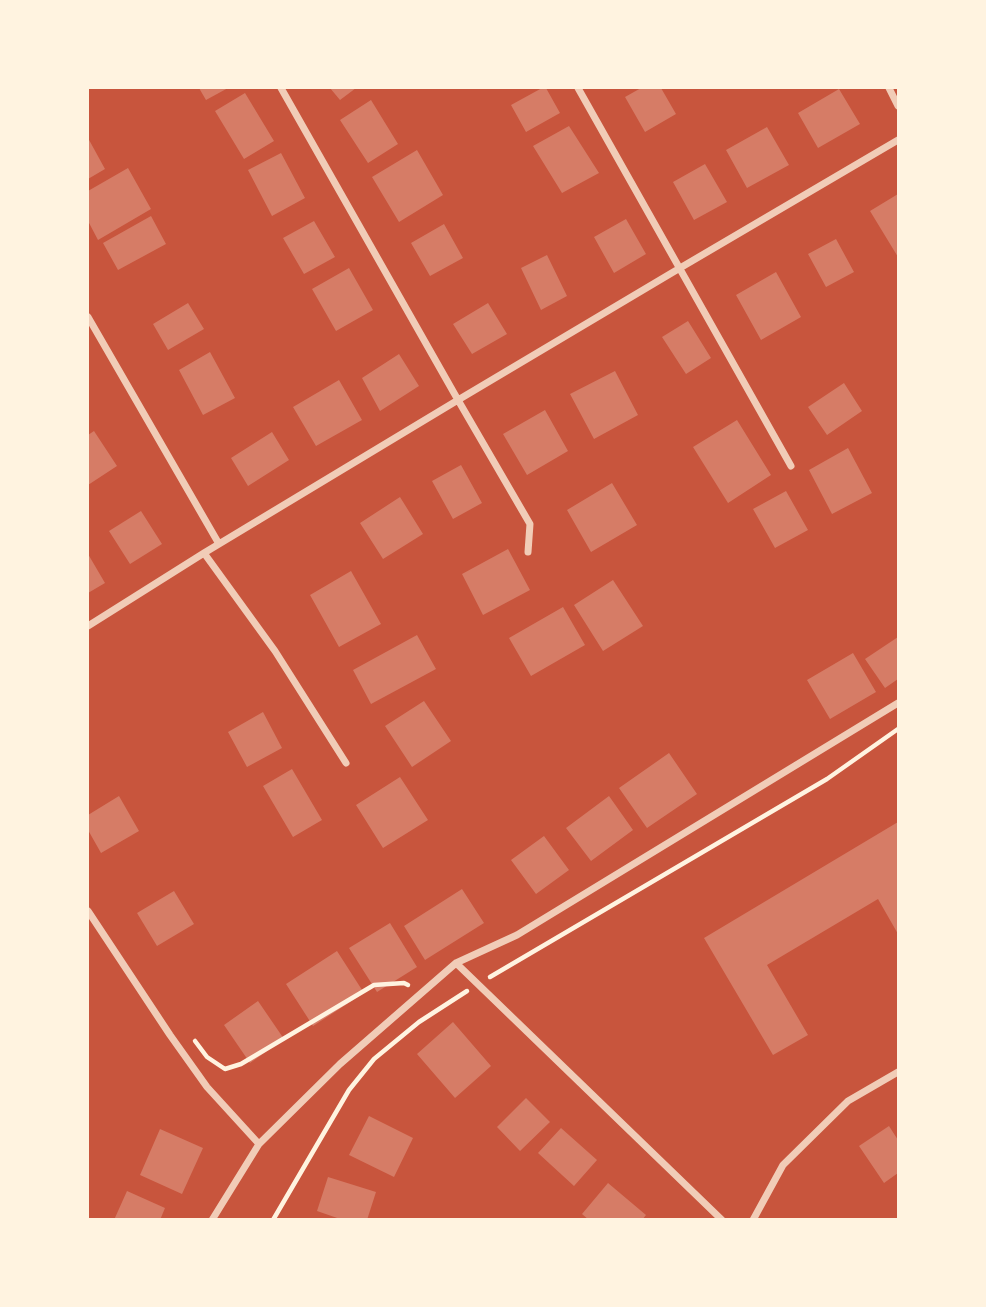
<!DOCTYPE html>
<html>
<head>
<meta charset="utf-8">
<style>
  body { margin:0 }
  #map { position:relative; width:986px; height:1307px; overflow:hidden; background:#c8553d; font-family:"IBM Plex Sans",sans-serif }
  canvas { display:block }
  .frame { position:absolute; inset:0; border:89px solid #fff3e0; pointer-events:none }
</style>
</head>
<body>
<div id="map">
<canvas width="986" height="1307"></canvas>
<div class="frame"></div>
</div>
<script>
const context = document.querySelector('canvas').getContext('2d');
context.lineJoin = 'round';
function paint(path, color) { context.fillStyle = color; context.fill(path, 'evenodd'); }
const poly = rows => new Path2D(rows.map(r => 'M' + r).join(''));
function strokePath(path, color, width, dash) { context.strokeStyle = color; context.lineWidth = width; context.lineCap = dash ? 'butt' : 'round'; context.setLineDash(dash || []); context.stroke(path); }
const building = poly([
  [199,88,228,88,206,100],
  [330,88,356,88,340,100],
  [542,88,546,88,560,113,526,132,511,105],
  [641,88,661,88,676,114,645,132,625,97],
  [839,89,860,124,818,148,798,113],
  [245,93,274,141,244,159,215,111],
  [371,100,398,144,368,163,340,120],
  [569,126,599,173,562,193,533,146],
  [767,127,789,165,747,188,726,150],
  [88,138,105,169,88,179],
  [417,150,443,195,399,222,372,177],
  [281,153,305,198,272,216,248,170],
  [705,164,727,202,694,220,673,182],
  [128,168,151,209,98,240,88,221,88,191],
  [898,194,898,257,870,211],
  [151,216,166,244,118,270,103,243],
  [626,219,646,254,614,273,594,237],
  [314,221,335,257,304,274,283,238],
  [444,224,463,258,430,276,411,243],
  [836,239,854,272,826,287,808,254],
  [547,255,567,296,541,310,521,268],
  [349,268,373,310,336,331,312,289],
  [776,272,801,317,761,340,736,295],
  [188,303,204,329,168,350,153,324],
  [488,303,507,334,472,354,453,324],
  [688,321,711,358,686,374,662,337],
  [210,352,235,398,203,415,179,370],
  [399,354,419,386,380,411,362,378],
  [615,371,638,415,594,439,570,394],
  [339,380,362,420,316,446,293,407],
  [844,383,862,411,827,435,808,407],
  [545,410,568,451,527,475,503,434],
  [737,420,771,475,728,503,693,447],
  [94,431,117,466,88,485,88,435],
  [272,432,289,460,248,486,231,458],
  [848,448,872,493,832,514,809,470],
  [461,465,482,503,453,519,432,481],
  [612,483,637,525,591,552,567,510],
  [786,491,808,530,775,548,753,509],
  [400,497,423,534,383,559,360,523],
  [141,511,162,544,130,564,109,531],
  [508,549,530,590,483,615,462,574],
  [88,554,105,583,88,593],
  [351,571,381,624,339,647,310,595],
  [613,580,643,626,603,651,574,605],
  [563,607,585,645,531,676,509,638],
  [417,635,436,669,371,704,353,670],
  [898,637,898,679,885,688,865,659],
  [853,653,876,692,830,719,807,680],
  [424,701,451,741,412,767,385,726],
  [263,712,282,748,247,767,228,732],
  [669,753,697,794,647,828,619,788],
  [292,769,322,820,293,837,263,786],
  [400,777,428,820,383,848,356,805],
  [119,796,139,831,101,853,88,830,88,815],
  [609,796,633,830,591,861,566,828],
  [898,822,898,934,878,899,767,965,808,1035,773,1055,704,938],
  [544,836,569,870,536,894,511,860],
  [462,889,484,923,425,960,404,926],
  [174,891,194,924,157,946,137,913],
  [390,923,417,967,377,992,349,948],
  [337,951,364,993,313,1026,286,984],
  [258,1001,284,1039,250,1063,224,1025],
  [453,1022,491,1066,455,1098,417,1054],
  [526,1098,550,1122,520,1151,497,1127],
  [369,1116,413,1138,394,1177,349,1155],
  [889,1126,898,1140,898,1173,884,1183,859,1146],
  [561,1128,597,1160,574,1186,538,1153],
  [160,1129,203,1148,182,1194,140,1175],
  [328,1177,376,1192,367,1220,343,1220,317,1211],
  [608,1183,646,1215,642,1220,589,1220,582,1214],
  [127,1191,165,1208,160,1220,114,1220]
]);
const path = poly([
  [490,977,827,779,898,729],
  [195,1041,207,1057,225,1069,241,1064,374,985,404,983,408,985],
  [273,1220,349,1090,374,1059,419,1022,467,991]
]);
const minor = poly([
  [281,88,458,400,530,524,528,552],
  [578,88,791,466],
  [889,88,898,106],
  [88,317,219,544],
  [204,553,275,651,346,763],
  [88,626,204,553,458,400,680,268,898,140],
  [88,911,170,1035,207,1087,259,1144],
  [456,963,722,1220],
  [212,1220,259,1144,340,1064,456,963,517,935,898,703],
  [753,1220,783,1165,848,1101,898,1072]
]);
paint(building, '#d67c66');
strokePath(path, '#fff3e0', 4.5);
strokePath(minor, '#f1ccb7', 7);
</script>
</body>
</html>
